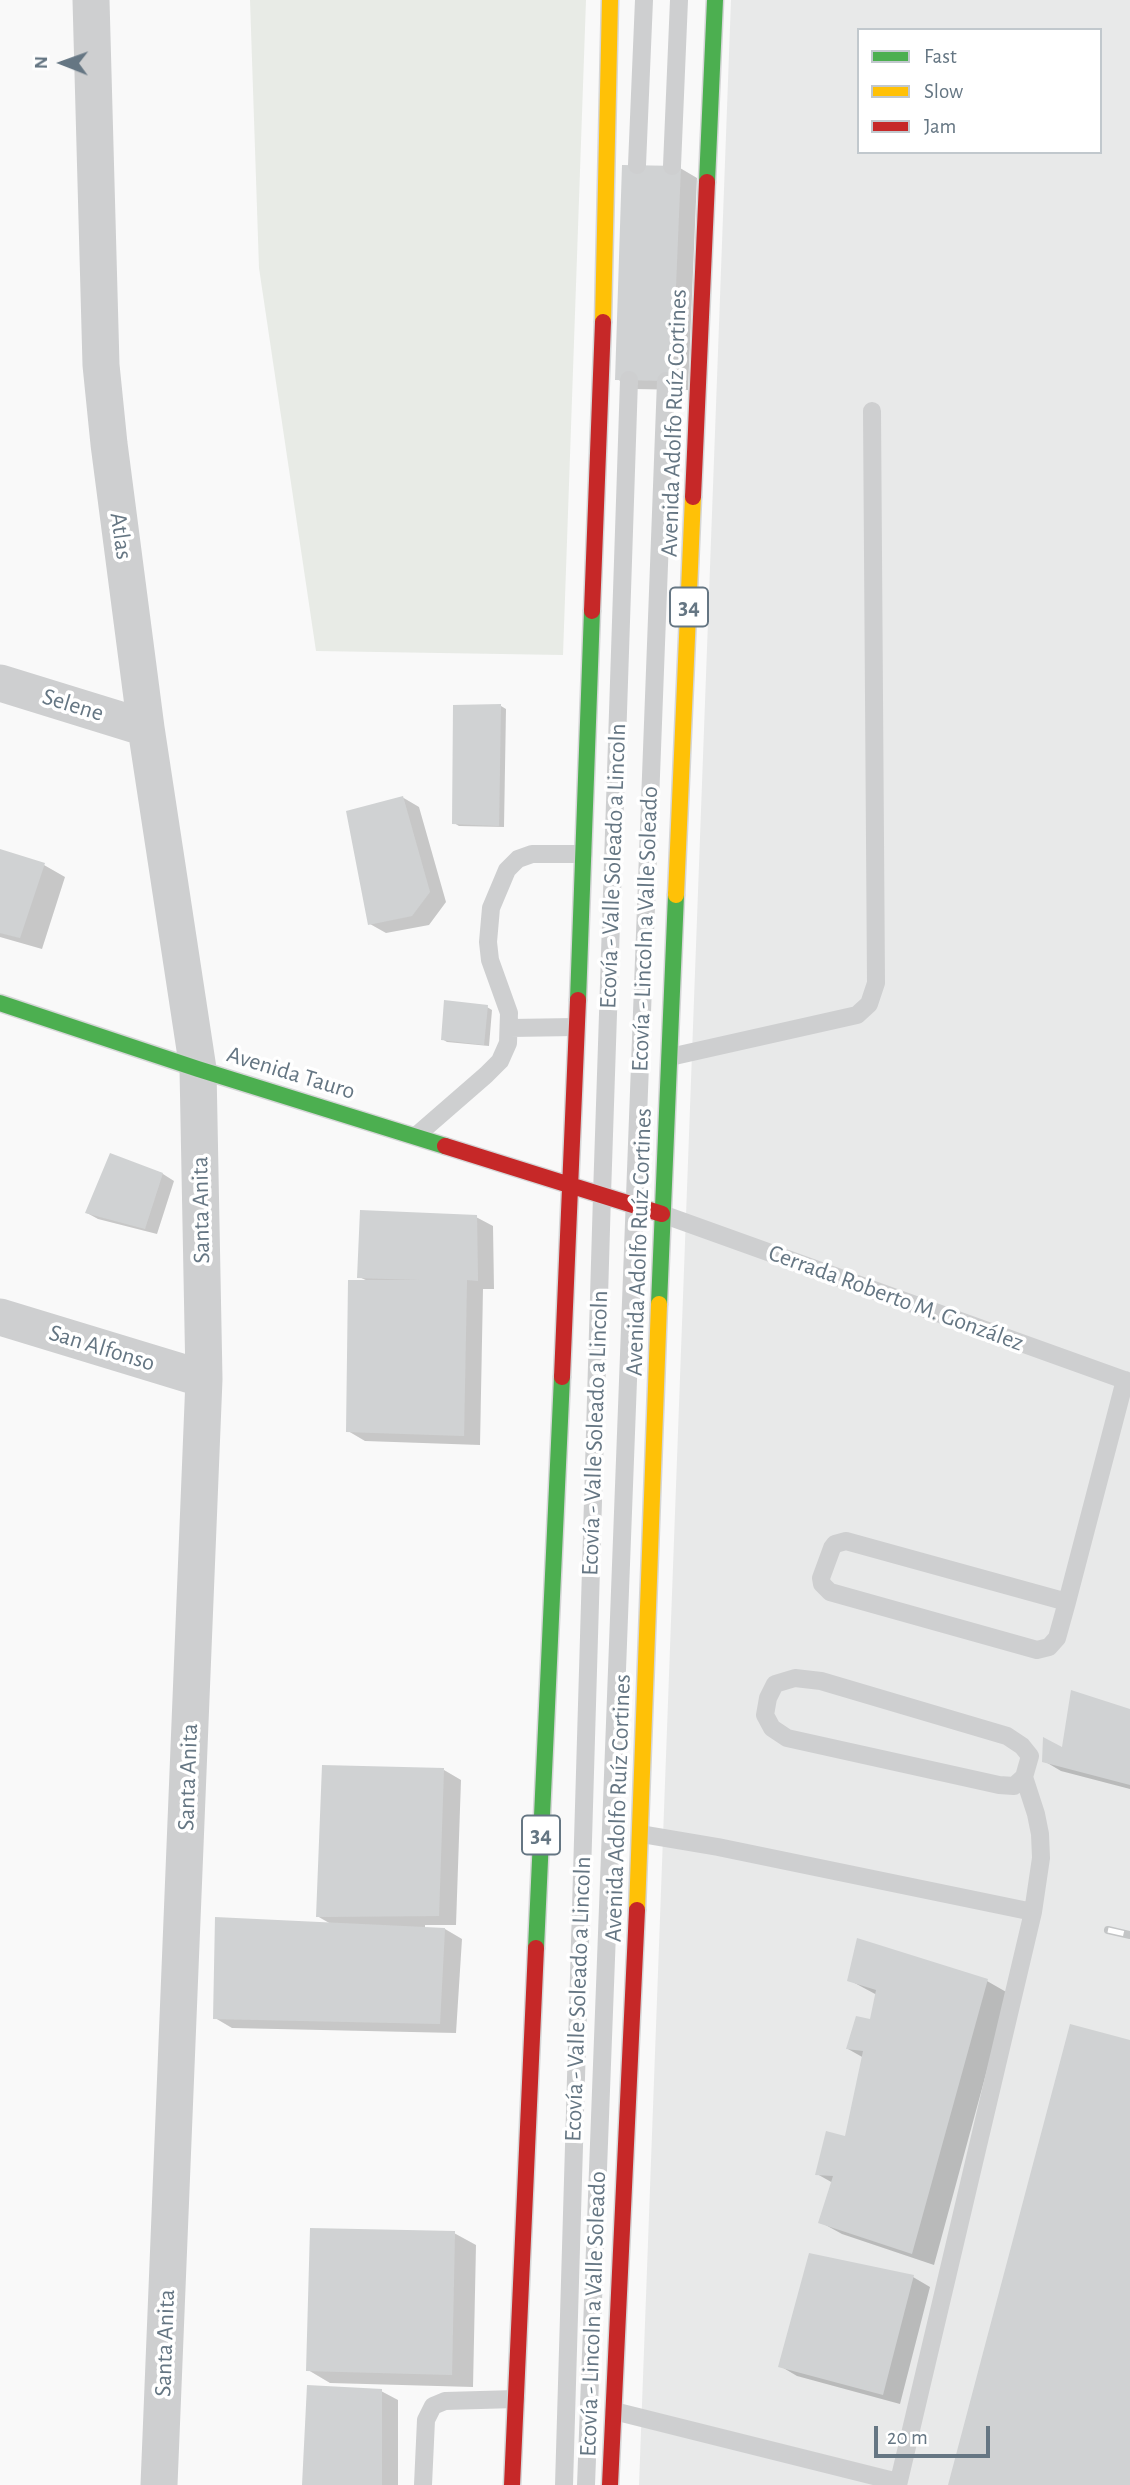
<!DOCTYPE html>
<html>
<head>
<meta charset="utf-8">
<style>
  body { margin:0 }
  #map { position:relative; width:1130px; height:2485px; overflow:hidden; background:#f9f9f9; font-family:"Alegreya Sans",sans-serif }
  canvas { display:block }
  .legend { position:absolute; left:857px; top:28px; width:245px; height:126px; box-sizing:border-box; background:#fff; border:2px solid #c1c8cd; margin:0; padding:9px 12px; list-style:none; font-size:21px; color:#657683 }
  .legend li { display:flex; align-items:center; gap:14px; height:35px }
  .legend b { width:35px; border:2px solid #c1c8cd }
  .north { position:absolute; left:28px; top:28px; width:70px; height:70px; -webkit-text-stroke:5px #fff; paint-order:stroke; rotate:271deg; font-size:19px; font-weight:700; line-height:28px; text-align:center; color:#657683 }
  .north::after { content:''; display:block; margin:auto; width:24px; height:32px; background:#657683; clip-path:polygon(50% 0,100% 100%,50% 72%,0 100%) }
  .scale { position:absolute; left:874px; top:2426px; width:116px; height:32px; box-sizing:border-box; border:4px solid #657683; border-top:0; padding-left:9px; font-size:21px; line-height:24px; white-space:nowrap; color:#657683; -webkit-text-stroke:5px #fff; paint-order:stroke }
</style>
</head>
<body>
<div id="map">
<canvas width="1130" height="2485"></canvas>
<ul class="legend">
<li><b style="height:9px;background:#4caf50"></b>Fast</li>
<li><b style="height:9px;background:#ffc107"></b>Slow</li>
<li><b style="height:9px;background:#c62828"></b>Jam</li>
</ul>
<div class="north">N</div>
<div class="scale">20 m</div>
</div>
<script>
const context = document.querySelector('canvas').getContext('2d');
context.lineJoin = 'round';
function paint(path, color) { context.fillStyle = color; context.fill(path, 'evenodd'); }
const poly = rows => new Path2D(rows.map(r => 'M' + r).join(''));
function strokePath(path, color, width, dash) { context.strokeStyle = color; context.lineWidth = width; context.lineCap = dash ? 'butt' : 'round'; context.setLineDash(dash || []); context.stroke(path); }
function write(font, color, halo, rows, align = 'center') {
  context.font = font + ' "Alegreya Sans",sans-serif'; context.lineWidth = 7; context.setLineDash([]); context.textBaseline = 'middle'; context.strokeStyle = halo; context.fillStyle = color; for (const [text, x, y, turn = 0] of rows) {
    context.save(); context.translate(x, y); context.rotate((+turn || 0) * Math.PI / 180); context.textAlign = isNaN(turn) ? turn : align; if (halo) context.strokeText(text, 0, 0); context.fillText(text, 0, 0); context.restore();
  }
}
const built = poly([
  [731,0,1130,0,1130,2485,639,2485],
  [859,30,1100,30,1100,152,859,152]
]);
const green = poly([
  [250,0,586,0,563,655,316,651,259,268]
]);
const shadow = poly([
  [680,168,697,178,688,390,634,389,617,379],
  [501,706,506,709,504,827,459,826,454,823],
  [402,797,419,807,446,902,429,925,386,933,370,924],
  [0,851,44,865,65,877,42,949,0,937],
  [487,1007,492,1010,489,1046,447,1042,442,1039],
  [111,1155,163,1174,174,1181,157,1234,98,1219,87,1213],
  [476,1217,493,1226,494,1289,483,1289,480,1445,365,1441,348,1431,368,1281,359,1277],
  [1130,1711,1130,1789,1061,1771,1044,1761],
  [444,1770,461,1780,456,1925,425,1925,425,1928,445,1929,462,1939,456,2033,232,2028,215,2018,331,1924,317,1916],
  [849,1980,987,1981,1008,1993,934,2265,842,2234,820,2222,833,2183,817,2174,846,2138,864,2058,848,2049,871,2021,877,1995],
  [454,2233,476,2245,473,2387,330,2383,308,2370],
  [913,2277,930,2287,900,2404,797,2376,780,2366],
  [381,2391,398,2400,398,2485,303,2485]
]);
const building = poly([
  [622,165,681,166,672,381,615,380],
  [501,704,499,826,452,824,453,705],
  [403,796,430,892,412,916,368,925,346,811],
  [0,849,45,863,20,938,0,933],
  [444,1000,488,1005,484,1045,441,1040],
  [110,1153,163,1173,145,1229,85,1213],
  [360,1210,477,1215,478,1281,467,1280,464,1436,346,1432,348,1280,421,1280,357,1278],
  [1071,1690,1130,1709,1130,1785,1042,1762,1043,1737,1062,1747],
  [322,1765,444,1768,439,1916,316,1917],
  [215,1917,445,1928,440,2024,213,2019],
  [857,1938,988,1979,912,2254,818,2223,833,2176,815,2175,826,2131,845,2136,863,2051,846,2049,856,2016,870,2019,876,1990,847,1981],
  [1070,2024,1130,2040,1130,2485,948,2485],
  [310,2228,455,2231,452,2375,306,2371],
  [809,2253,914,2275,883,2395,778,2367],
  [307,2385,382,2389,382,2485,302,2485]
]);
const lane = poly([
  [637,165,644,0],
  [672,166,679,0],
  [510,1028,576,1027],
  [670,1057,857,1015,869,1004,876,983,872,411],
  [417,1135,486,1075,500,1061,508,1043,509,1013,490,960,488,942,491,908,507,870,518,859,532,854,583,854],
  [662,1214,1130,1382],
  [1067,1602,846,1541,835,1544,832,1548,821,1578,822,1584,830,1592,1037,1650,1049,1647,1057,1638,1067,1602,1125,1380],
  [641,1834,718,1847,1033,1912],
  [614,2411,898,2482],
  [423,2485,426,2420,433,2406,445,2401,516,2399],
  [564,2485,602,1195,629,380],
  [586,2485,666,381],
  [898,2485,1033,1912,1041,1858,1040,1834,1036,1814,1024,1777,1030,1756,1022,1746,1007,1736,821,1681,795,1678,775,1684,768,1698,765,1715,772,1728,787,1738,999,1785,1014,1786,1024,1777]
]);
const street = poly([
  [91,0,101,365,109,444,146,728,198,1069,204,1379,159,2485],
  [0,683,146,728],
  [0,1317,204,1379]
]);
const fast = poly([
  [707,182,715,0],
  [578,1000,592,611],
  [0,1003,198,1069,445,1146],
  [659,1304,676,895],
  [536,1948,562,1377]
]);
const slow = poly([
  [603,322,610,0],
  [676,895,693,497],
  [637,1910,659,1304]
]);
const jam = poly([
  [693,497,707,182],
  [592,611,603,322],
  [445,1146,662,1214],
  [562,1377,578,1000],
  [512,2485,536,1948],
  [610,2485,637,1910]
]);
const rail = poly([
  [1108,1930,1130,1935]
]);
const shields = [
  [689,607,38],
  [541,1835,38]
];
const shieldNames = [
  ["34",689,607],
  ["34",541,1835]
];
const streetNames = [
  ["Avenida Adolfo Ruíz Cortines",674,423,-88],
  ["Atlas",121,536,82],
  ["Selene",73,705,17],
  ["Ecovía - Valle Soleado a Lincoln",613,866,-88],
  ["Ecovía - Lincoln a Valle Soleado",645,929,-88],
  ["Avenida Tauro",291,1073,17],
  ["Santa Anita",201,1210,-91],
  ["Avenida Adolfo Ruíz Cortines",639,1242,-88],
  ["Cerrada Roberto M. González",896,1298,20],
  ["San Alfonso",102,1348,17],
  ["Ecovía - Valle Soleado a Lincoln",595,1433,-88],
  ["Santa Anita",188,1777,-88],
  ["Avenida Adolfo Ruíz Cortines",618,1808,-88],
  ["Ecovía - Valle Soleado a Lincoln",578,1999,-88],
  ["Ecovía - Lincoln a Valle Soleado",593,2314,-88],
  ["Santa Anita",165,2343,-88]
];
paint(built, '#e8e9e9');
paint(green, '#e8ebe6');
paint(shadow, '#0003');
paint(building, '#d0d2d3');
strokePath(fast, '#d5d6d7', 19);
strokePath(slow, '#d5d6d7', 19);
strokePath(jam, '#d5d6d7', 19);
strokePath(lane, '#cecfd0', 18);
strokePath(street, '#cecfd0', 37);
strokePath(fast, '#4caf50', 16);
strokePath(slow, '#ffc107', 16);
strokePath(jam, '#c62828', 16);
strokePath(rail, '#c3c5c6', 8);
strokePath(rail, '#fff', 5, [16]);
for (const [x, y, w] of shields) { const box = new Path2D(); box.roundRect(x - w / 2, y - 19.5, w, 39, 5); context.fillStyle = '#fff'; context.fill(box); strokePath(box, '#657683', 2); }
write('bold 23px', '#657683', null, shieldNames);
write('24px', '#657683', '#fff', streetNames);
</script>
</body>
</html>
